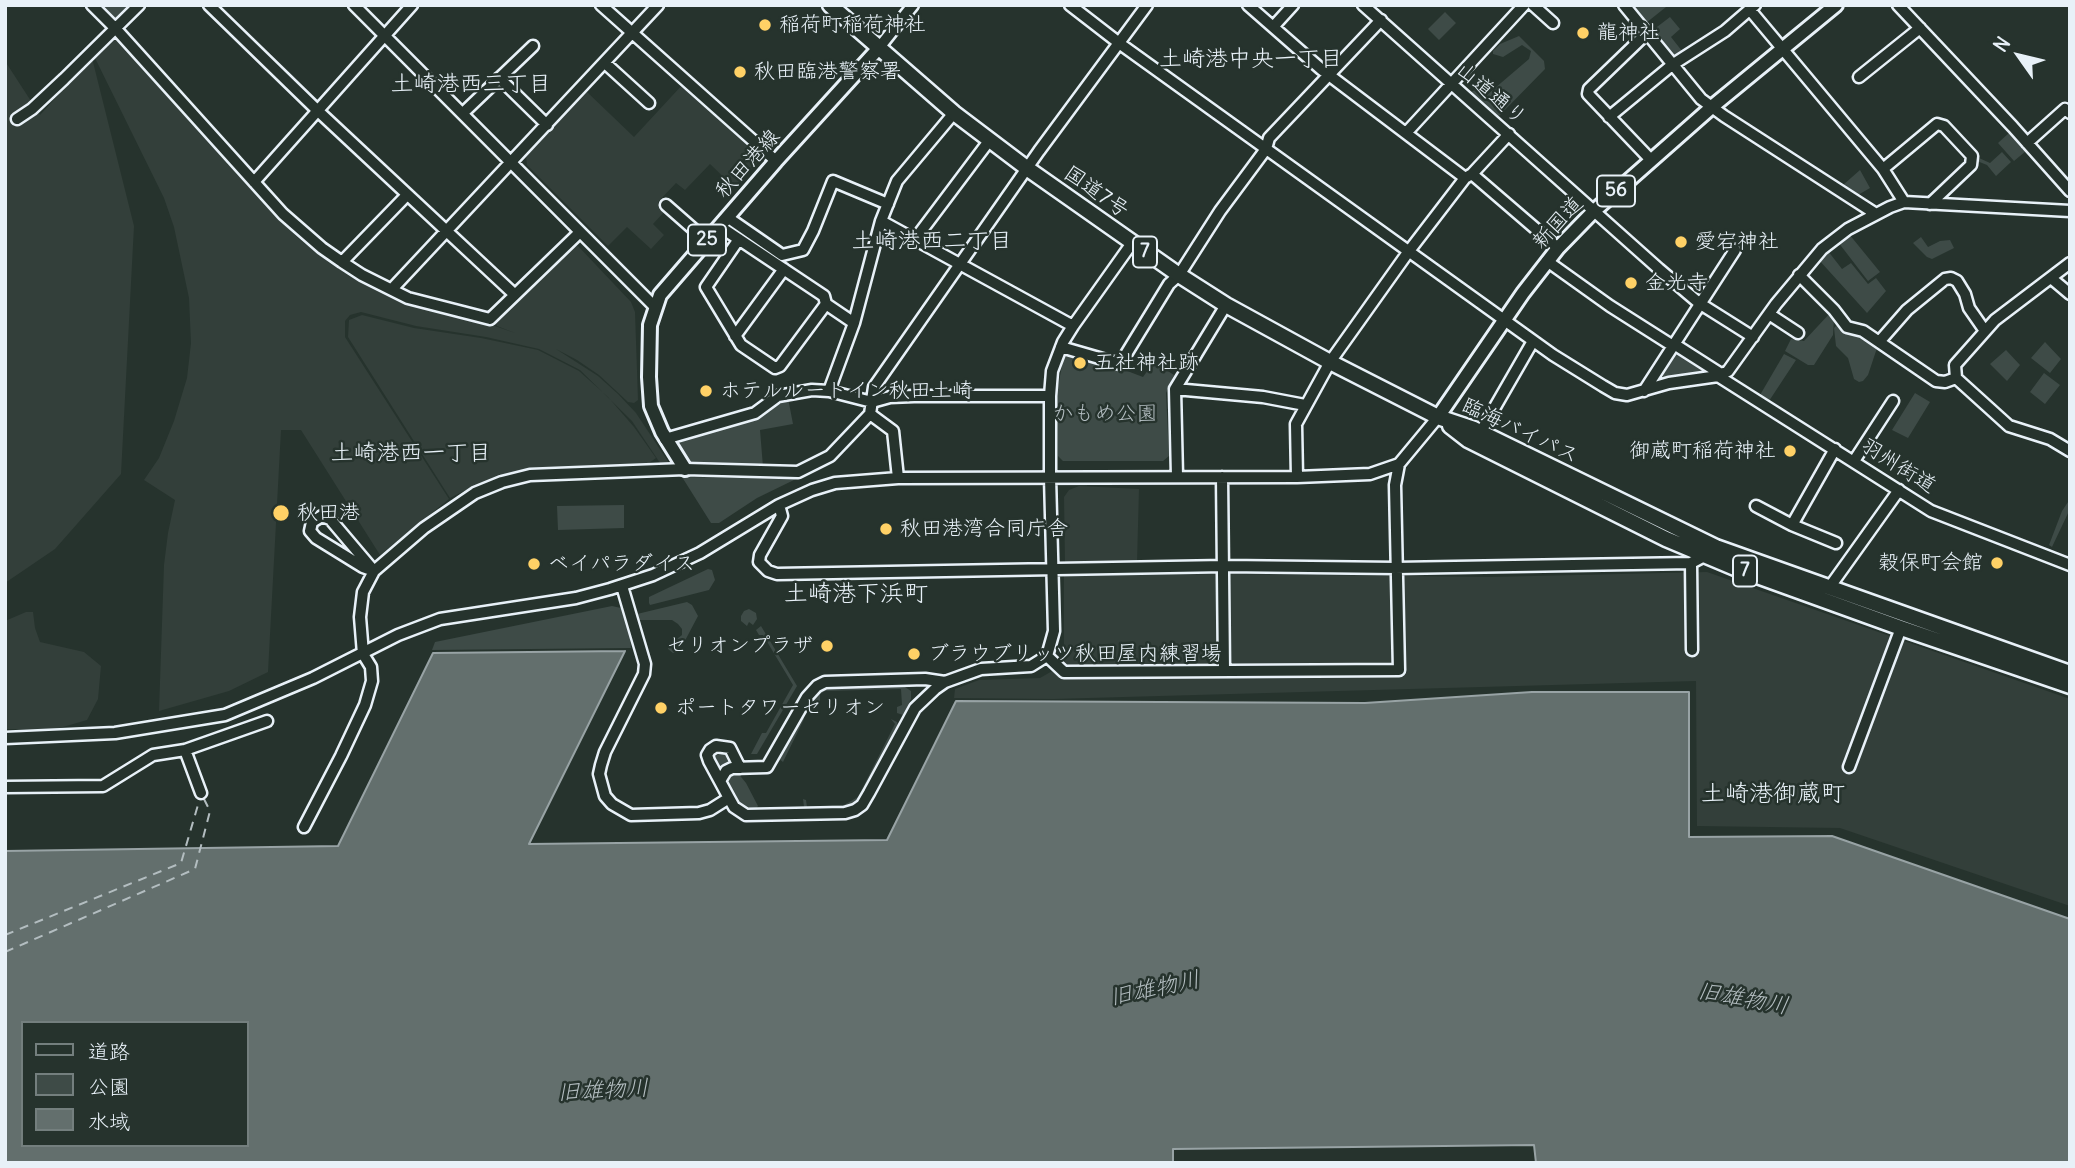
<!DOCTYPE html>
<html>
<head>
<meta charset="utf-8">
<style>
  body { margin:0 }
  #map { position:relative; width:2075px; height:1168px; overflow:hidden; background:#26332d; font-family:Delius,"Klee One",sans-serif }
  canvas { display:block }
  .frame { position:absolute; inset:0; border:7px solid #e8f1f8; pointer-events:none }
  .legend { position:absolute; left:21px; top:1021px; width:228px; height:126px; box-sizing:border-box; background:#26332d; border:2px solid #747f7e; margin:0; padding:9px 12px; list-style:none; font-size:21px; color:#e8f1f8 }
  .legend li { display:flex; align-items:center; gap:14px; height:35px }
  .legend b { width:35px; border:2px solid #747f7e }
  .north { position:absolute; left:1984px; top:21px; width:70px; height:70px; -webkit-text-stroke:5px #26332d; paint-order:stroke; rotate:304deg; font-size:19px; font-weight:700; line-height:28px; text-align:center; color:#e8f1f8 }
  .north::after { content:''; display:block; margin:auto; width:24px; height:32px; background:#e8f1f8; clip-path:polygon(50% 0,100% 100%,50% 72%,0 100%) }
</style>
</head>
<body>
<div id="map">
<canvas width="2075" height="1168"></canvas>
<div class="frame"></div>
<ul class="legend">
<li><b style="height:9px;background:#26332d"></b>道路</li>
<li><b style="height:19px;background:#3e4b47"></b>公園</li>
<li><b style="height:19px;background:#636f6d"></b>水域</li>
</ul>
<div class="north">N</div>
</div>
<script>
const context = document.querySelector('canvas').getContext('2d');
context.lineJoin = 'round';
function paint(path, color) { context.fillStyle = color; context.fill(path, 'evenodd'); }
const poly = rows => new Path2D(rows.map(r => 'M' + r).join(''));
function strokePath(path, color, width, dash) { context.strokeStyle = color; context.lineWidth = width; context.lineCap = dash ? 'butt' : 'round'; context.setLineDash(dash || []); context.stroke(path); }
function write(font, color, halo, rows, align = 'center') {
  context.font = font + ' Delius,"Klee One",sans-serif'; context.lineWidth = 5; context.setLineDash([]); context.textBaseline = 'middle'; context.strokeStyle = halo; context.fillStyle = color; for (const [text, x, y, turn = 0] of rows) {
    context.save(); context.translate(x, y); context.rotate((+turn || 0) * Math.PI / 180); context.textAlign = isNaN(turn) ? turn : align; if (halo) context.strokeText(text, 0, 0); context.fillText(text, 0, 0); context.restore();
  }
}
const built = poly([
  [116,36,273,213,298,238,331,264,357,280,385,294,419,308,489,324,515,333,497,326,495,321,568,247,578,246,631,302,635,312,638,400,634,403,628,402,599,375,577,360,556,349,598,376,618,394,636,413,669,463,662,466,632,421,580,370,539,349,486,337,416,326,361,312,350,315,345,321,345,337,449,499,380,555,301,430,281,430,268,672,229,691,159,711,164,565,168,533,175,500,144,480,159,458,174,421,187,378,191,343,189,298,174,227,164,198,94,56],
  [92,58,134,226,121,474,55,549,5,583,5,61,40,115],
  [684,83,760,153,760,160,735,188,710,164,685,190,676,183,658,202,666,210,653,224,664,235,651,249,627,227,608,246,527,165,526,156,587,92,634,137],
  [362,315,414,328,481,338,538,350,579,371,608,397,634,427,656,458,645,466,527,471,480,483,450,498,348,337,349,320],
  [1079,486,1139,489,1137,563,1065,564,1064,497,1069,490],
  [1707,572,2070,699,2070,906,1840,828,1697,826,1696,681,1053,699,954,698,955,689,979,680,1040,678,1054,670,1064,649,1064,575,1232,574,1490,577],
  [26,612,33,612,35,628,40,642,84,652,101,666,98,699,87,720,56,729,5,729,5,621]
]);
const green = poly([
  [97,5,130,5,116,19,109,19],
  [1630,5,1664,5,1666,7,1646,23],
  [1445,12,1456,23,1439,40,1428,29],
  [1670,17,1680,29,1671,37,1682,51,1674,57,1653,30],
  [1519,36,1544,61,1545,69,1499,116,1471,95,1471,92,1475,90,1485,95,1488,94,1529,59,1531,51,1522,45,1503,57,1493,54,1493,51,1500,44],
  [2010,132,2026,151,2014,161,1998,143],
  [2002,152,2011,162,1996,176,1987,165,1977,161,1979,158,1990,163],
  [1860,170,1870,188,1858,195,1843,185],
  [1849,234,1880,272,1868,281,1838,242],
  [1921,237,1928,247,1940,241,1950,240,1954,248,1932,259,1927,257,1913,243],
  [1828,251,1842,269,1851,263,1868,284,1876,278,1886,291,1867,313,1819,260],
  [1831,312,1834,318,1833,335,1814,365,1808,365,1785,351,1791,339,1804,341],
  [1838,324,1845,329,1864,335,1877,348,1868,375,1863,381,1859,382,1854,379,1848,358,1836,346,1834,328],
  [2045,342,2061,359,2050,373,2031,358],
  [1674,348,1704,367,1703,371,1665,377,1661,375,1661,370],
  [2006,350,2020,365,2007,381,1990,364],
  [1065,351,1101,361,1143,377,1154,362,1174,375,1166,393,1169,456,1163,461,1063,461,1058,456,1056,396],
  [1784,354,1796,360,1769,401,1760,395],
  [2044,373,2060,385,2045,404,2030,392],
  [1915,393,1930,402,1908,438,1892,430],
  [788,398,793,424,760,430,763,467,694,466,679,449,681,441,688,435],
  [682,477,796,479,757,498,719,523,711,523],
  [2070,499,2070,509,2052,547,2049,545,2062,511],
  [624,505,624,528,558,530,557,506],
  [708,569,712,570,715,580,709,590,650,605,649,603,649,597],
  [687,602,692,605,698,616,679,652,673,653,668,649,668,646,682,635,682,629,678,624,672,620,639,620,637,614],
  [612,606,621,608,630,635,631,648,432,650,435,642],
  [749,609,756,613,757,619,753,625,749,622,747,626,741,621,741,616,744,611],
  [761,626,797,686,757,754,751,754,762,733,766,733,793,685,763,635,759,635,756,630],
  [888,685,905,687,911,691,911,699,903,715,897,713,897,707,902,705,901,689,825,691,820,694,820,701,816,706,811,701,817,692,828,687],
  [803,717,804,719,783,762,778,758,799,718],
  [891,719,897,722,898,725,867,791,858,804,847,808,812,809,804,807,803,799,806,800,807,807,844,805,858,797,895,724],
  '713 758a8 8 0 1 1 16 0a8 8 0 1 1-16 0Z',
  [737,772,746,783,758,806,754,811,747,811,742,807,726,783,727,777]
]);
const water = poly([
  [625,651,529,844,887,840,956,701,1365,703,1532,692,1689,692,1689,837,1832,836,2070,919,2070,1163,1536,1163,1534,1145,1173,1149,1173,1163,5,1163,5,851,338,846,433,653,625,651],
  [23,1023,247,1023,247,1145,23,1145,23,1023]
]);
const ferry = poly([
  [5,935,181,863,200,798],
  [5,952,195,869,210,811,203,797]
]);
const minor = poly([
  [92,5,116,29,283,214,322,248,342,262,362,275,408,298,490,319,579,233],
  [209,5,317,110,514,294],
  [354,5,655,307],
  [601,5,776,161],
  [1070,5,1123,46,1553,355,1603,386,1615,393,1627,395,1669,383,1718,376,1728,371,1776,304,1822,249,1848,229,1890,207,1904,202,2070,211],
  [1248,5,1321,69,1465,178],
  [1363,5,1659,269,1699,303,1753,337],
  [1533,5,1553,23],
  [1624,5,1701,99,1724,116,1876,214],
  [1898,5,2013,127,2070,191],
  [1750,10,1883,169,1904,202],
  [1273,27,1293,5],
  [1647,33,1589,89,1588,94,1651,160],
  [878,49,913,5],
  [605,63,649,103],
  [1859,77,1920,28],
  [499,78,547,125],
  [463,113,533,46],
  [1609,117,1672,65,1725,31,1755,5],
  [17,119,32,109,64,79,139,5],
  [1406,133,1524,5],
  [2027,143,2065,109,2070,113],
  [1883,169,1937,124,1944,126,1972,156,1971,165,1930,204],
  [1472,174,1558,248],
  [254,182,412,5],
  [666,205,707,241],
  [727,217,782,255,803,250,813,231,833,181,888,204],
  [881,221,1073,326],
  [719,226,824,296,826,304,854,323],
  [916,238,989,141],
  [739,239,706,287,741,345,775,368,780,366,826,304],
  [1547,261,1610,306,1673,346],
  [342,262,407,195],
  [2070,263,1995,320,1955,365,1956,378,2009,426,2050,439,2070,451],
  [1799,275,1834,310,1847,327,1863,331,1936,381,1945,382,1956,378],
  [2051,278,2070,294],
  [392,289,658,5],
  [1769,314,1798,333],
  [735,336,784,269],
  [1879,342,1907,310,1945,279,1951,278,1957,281,1965,294,1969,308,1985,331],
  [1674,344,1721,374],
  [1061,347,1120,364,1169,284,1179,275,1220,211,1266,149,1269,138,1381,20],
  [1718,376,1931,511,2070,565],
  [1175,389,1263,397,1305,405],
  [829,391,854,323,881,221,897,181,954,113],
  [1644,391,1735,250],
  [870,414,893,431,898,478],
  [1480,433,1533,341],
  [665,439,755,413,778,396,812,390,829,391,872,402,890,397,914,396,1050,396],
  [1854,461,1893,401],
  [1177,476,1175,389,1226,305],
  [1222,477,1224,670],
  [1297,477,1296,424,1330,362,1409,251,1465,178,1472,174,1509,134],
  [779,505,782,516,760,555,759,562,768,571,777,574,1225,566,1396,568,1691,563,1708,554],
  [1756,506,1792,525,1836,543],
  [322,516,330,519,374,571,363,567,316,538,310,531,312,522,322,516],
  [1792,525,1835,449],
  [1691,563,1692,650],
  [622,586,645,664,644,674,605,752,601,765,599,774,605,796,612,804,631,815,699,813,710,810,729,798],
  [1829,588,1899,490],
  [1047,656,1064,672,1399,670,1395,485,1399,464],
  [5,738,115,733,225,715,313,678,398,635,440,619,576,598,610,589,653,575,700,553,779,505,812,490,835,483,898,478,1297,477,1370,474,1399,464,1438,417],
  [185,750,201,793],
  [1849,767,1901,628],
  [740,768,730,748,716,746,710,750,707,755,709,761,729,798,734,807,746,815,845,813,855,810,862,805,869,793,915,708,935,689,945,682,981,669,1031,666,1047,656,1054,631,1050,477,1050,396,1052,371,1063,342,1073,326,1132,243],
  [720,781,726,771,732,768,767,767,807,697,817,686,825,682,925,679,945,682],
  [5,787,103,786,153,755,185,750,267,721],
  [304,827,341,756,365,705,372,681,371,667,363,654,360,617,363,592,374,571,424,528,475,493,502,482,530,475,685,469,798,472,830,456,870,414,874,387,1039,151,1147,5]
]);
const major = poly([
  [1438,417,1523,293,1558,248,1594,211,1713,106,1836,5],
  [685,469,662,432,651,406,649,377,650,325,660,295,776,161,878,49]
]);
const highway = poly([
  [830,5,954,113,1028,169,1179,275,1226,305,1330,362,1438,417,1474,429,1716,547,2070,673],
  [1450,426,1468,440,1666,539,1735,568,1901,628,2070,686]
]);
const markers = [
  [765,25,7,"#ffd166"],
  [1583,33,7,"#ffd166"],
  [740,72,7,"#ffd166"],
  [1681,242,7,"#ffd166"],
  [1631,283,7,"#ffd166"],
  [1080,363,7,"#ffd166"],
  [706,391,7,"#ffd166"],
  [1790,451,7,"#ffd166"],
  [281,513,9,"#ffd166"],
  [886,529,7,"#ffd166"],
  [1997,563,7,"#ffd166"],
  [534,564,7,"#ffd166"],
  [827,646,7,"#ffd166"],
  [914,654,7,"#ffd166"],
  [661,708,7,"#ffd166"]
];
const shields = [
  [1616,191,38],
  [707,240,38],
  [1145,252,24],
  [1745,571,24]
];
const shieldNames = [
  ["56",1616,191],
  ["25",707,240],
  ["7",1145,252],
  ["7",1745,571]
];
const poiNames = [
  ["稲荷町稲荷神社",779,25],
  ["龍神社",1597,33],
  ["秋田臨港警察署",754,72],
  ["愛宕神社",1695,242],
  ["金光寺",1645,283],
  ["五社神社跡",1094,363],
  ["ホテルルートイン秋田土崎",720,391],
  ["御蔵町稲荷神社",1776,451,"right"],
  ["秋田港",297,513],
  ["秋田港湾合同庁舎",900,529],
  ["穀保町会館",1983,563,"right"],
  ["ベイパラダイス",548,564],
  ["セリオンプラザ",813,646,"right"],
  ["ブラウブリッツ秋田屋内練習場",928,654],
  ["ポートタワーセリオン",675,708]
];
const streetNames = [
  ["山道通り",1491,94,40],
  ["秋田港線",748,164,-48],
  ["国道7号",1096,192,35],
  ["新国道",1558,223,-47],
  ["臨海バイパス",1520,431,25],
  ["羽州街道",1898,466,32]
];
const parkNames = [
  ["かもめ公園",1105,414]
];
const neighbourhoodNames = [
  ["土崎港中央一丁目",1251,59],
  ["土崎港西三丁目",471,84],
  ["土崎港西二丁目",932,241],
  ["土崎港西一丁目",411,453]
];
const waterNames = [
  ["旧雄物川",1155,989,-12],
  ["旧雄物川",1743,999,10],
  ["旧雄物川",603,1091,-3]
];
const quarterNames = [
  ["土崎港下浜町",856,594],
  ["土崎港御蔵町",1773,794]
];
paint(built, '#333f3a');
paint(green, '#3e4b47');
paint(water, '#636f6d');
strokePath(water, '#98a3a5', 2);
strokePath(ferry, '#b3bdc0', 2, [9, 7]);
strokePath(minor, '#e8f1f8', 15);
strokePath(major, '#e8f1f8', 18);
strokePath(highway, '#e8f1f8', 19);
strokePath(minor, '#26332d', 10);
strokePath(major, '#26332d', 12);
strokePath(highway, '#26332d', 14);
for (const [x, y, r, color] of markers) { const dot = new Path2D(); dot.arc(x, y, r, 0, 2 * Math.PI); context.fillStyle = color; context.fill(dot); strokePath(dot, '#26332d', 2.5); }
for (const [x, y, w] of shields) { const box = new Path2D(); box.roundRect(x - w / 2, y - 15.5, w, 31, 5); context.fillStyle = '#26332d'; context.fill(box); strokePath(box, '#e8f1f8', 2); }
write('bold 19px', '#e8f1f8', null, shieldNames);
write('21px', '#e8f1f8', '#26332d', poiNames, 'left');
write('21px', '#e8f1f8', '#26332d', streetNames);
write('21px', '#b5bfc3', '#26332d', parkNames);
write('23px', '#e8f1f8', '#26332d', neighbourhoodNames);
write('italic 23px', '#b3bdc0', '#26332d', waterNames);
write('24px', '#e8f1f8', '#26332d', quarterNames);
</script>
</body>
</html>
